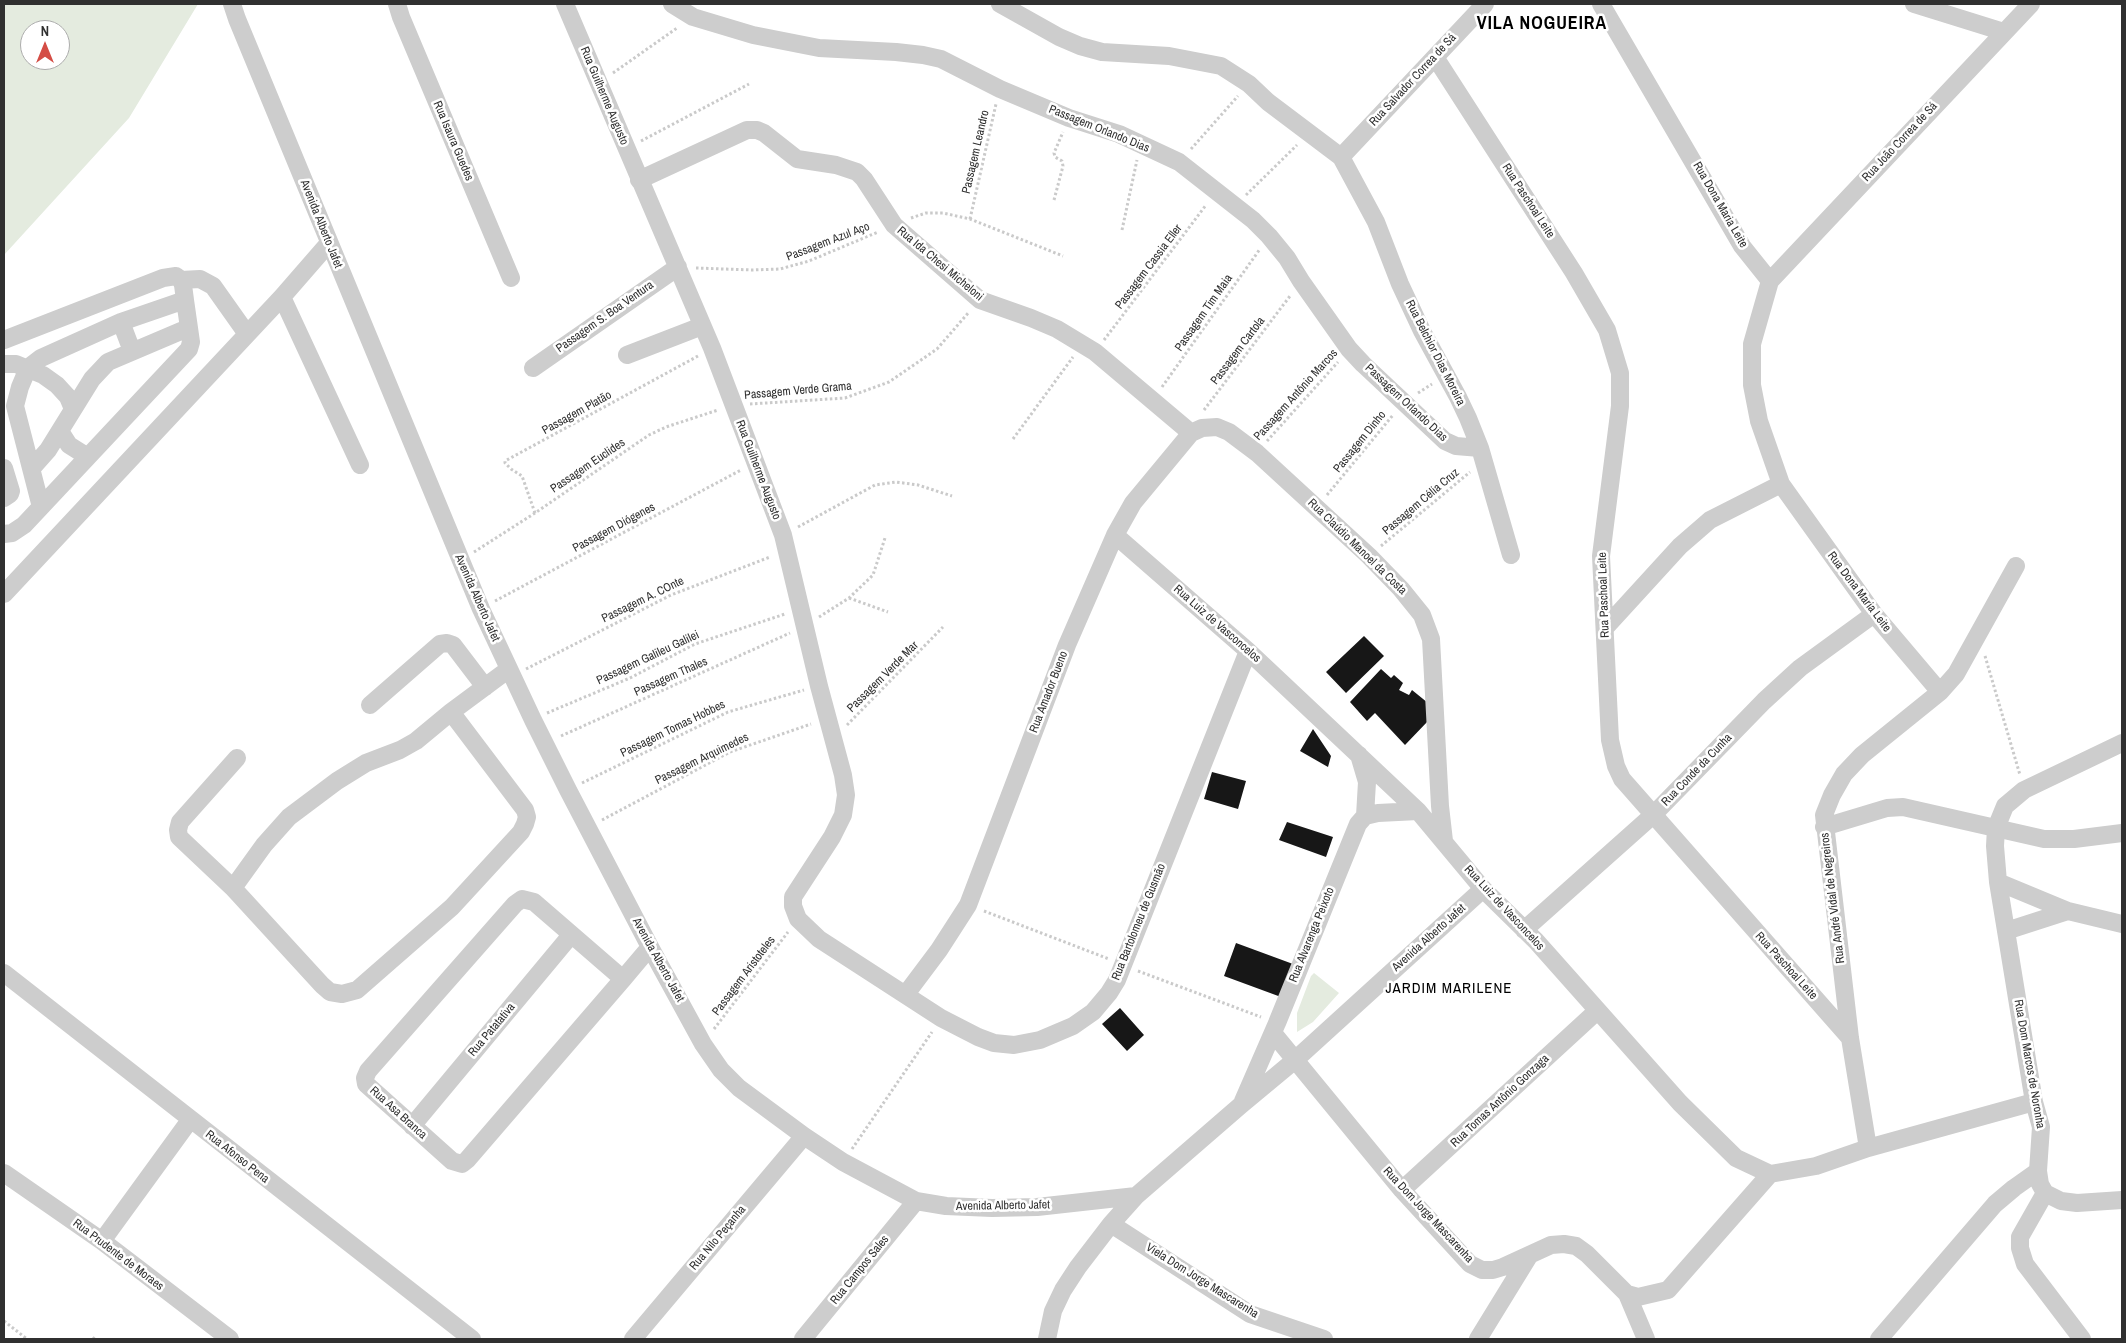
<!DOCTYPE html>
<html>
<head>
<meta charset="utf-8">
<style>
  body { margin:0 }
  #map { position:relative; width:2126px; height:1343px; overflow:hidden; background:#fff; font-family:"Archivo Narrow",sans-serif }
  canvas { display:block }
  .frame { position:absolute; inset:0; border:5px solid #303030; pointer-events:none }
  .north { position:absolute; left:20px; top:20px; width:50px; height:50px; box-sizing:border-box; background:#fff; border:1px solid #acacac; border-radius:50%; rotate:0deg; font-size:14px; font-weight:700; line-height:20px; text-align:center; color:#303030 }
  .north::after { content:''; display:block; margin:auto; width:18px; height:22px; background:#d44d45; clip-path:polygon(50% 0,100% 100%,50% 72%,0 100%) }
</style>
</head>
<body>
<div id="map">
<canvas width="2126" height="1343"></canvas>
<div class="frame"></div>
<div class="north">N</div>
</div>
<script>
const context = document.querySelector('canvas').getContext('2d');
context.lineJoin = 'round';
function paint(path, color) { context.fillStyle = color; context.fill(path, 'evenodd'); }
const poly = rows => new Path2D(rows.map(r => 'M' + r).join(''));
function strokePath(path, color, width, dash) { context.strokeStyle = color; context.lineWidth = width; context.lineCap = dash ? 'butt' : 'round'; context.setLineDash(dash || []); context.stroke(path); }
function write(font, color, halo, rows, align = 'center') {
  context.font = font + ' "Archivo Narrow",sans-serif'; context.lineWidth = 5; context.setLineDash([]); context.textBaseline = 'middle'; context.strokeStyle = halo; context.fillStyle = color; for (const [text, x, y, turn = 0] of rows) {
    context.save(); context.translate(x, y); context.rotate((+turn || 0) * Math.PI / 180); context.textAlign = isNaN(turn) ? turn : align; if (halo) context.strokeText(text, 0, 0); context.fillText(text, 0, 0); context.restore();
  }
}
const green = poly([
  [4,4,198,4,129,118,4,255],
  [30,30,60,30,60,60,30,60],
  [1314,973,1339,993,1313,1022,1297,1032,1297,1013,1311,976]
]);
const building = poly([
  [1364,636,1384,656,1346,693,1326,672],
  [1381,669,1391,678,1394,675,1403,683,1399,690,1409,695,1412,690,1428,703,1428,721,1405,745,1375,713,1367,721,1350,702],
  [1313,729,1331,756,1328,767,1300,751],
  [1212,772,1246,781,1238,809,1204,799],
  [1287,822,1333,837,1326,857,1279,840],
  [1236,943,1293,964,1281,997,1224,976],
  [1120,1008,1144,1035,1127,1051,1102,1024]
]);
const path = poly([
  [613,73,677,28],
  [641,141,749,84],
  [1191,149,1238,96],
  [1246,195,1297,145],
  [1054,200,1063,166,1062,161,1055,157,1054,153,1063,132],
  [911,218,926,213,943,213,970,219,1063,256],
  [970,219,996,104],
  [1122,230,1137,160],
  [696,268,752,270,780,269,809,261,878,232],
  [1104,340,1206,205],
  [1162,387,1260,249],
  [1418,393,1432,384],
  [750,404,845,398,889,382,937,349,969,312],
  [1204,410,1290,296],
  [1013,439,1073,357],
  [1267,441,1338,362],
  [1327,495,1393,415],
  [535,513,522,476,511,469,505,463,505,461,698,356],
  [798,527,875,485,896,482,918,485,952,496],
  [1381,546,1470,472],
  [474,552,535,513,649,435,666,427,718,410],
  [849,598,888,612],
  [495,601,741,470],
  [819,617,849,598,873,575,885,538],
  [1985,656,2020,775],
  [526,669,671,595,770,557],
  [547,713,630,678,695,644,785,614],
  [847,725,943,627],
  [561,736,790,633],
  [582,783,728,712,804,690],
  [602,820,730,752,811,724],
  [984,911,1109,959],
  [1138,971,1261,1017],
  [714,1029,788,932],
  [852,1149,932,1032],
  [4,1321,27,1339],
  [93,1339,95,1337]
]);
const minor = poly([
  [232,4,237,19,481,609,533,720,568,790,650,947,703,1044,721,1070,739,1088,804,1136,843,1162,916,1201,946,1206,992,1208,1037,1207,1136,1196],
  [397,4,401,17,511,278],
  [565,4,712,348,783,535,819,686,843,775,846,795,843,815,832,837,793,897,793,906,798,919,819,939,941,1018,978,1037,994,1043,1014,1045,1040,1040,1073,1026,1093,1012,1109,993,1117,980,1248,651],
  [672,4,693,17,753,35,819,48,896,52,923,55,941,59,1000,89,1069,118,1119,134,1179,162,1253,220,1269,236,1287,258,1301,281,1349,349,1363,364,1445,441,1456,446,1480,448],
  [1000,4,1059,37,1080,46,1102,52,1169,56,1221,66,1249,84,1268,102,1341,157,1376,222,1400,284,1422,331,1458,397,1468,418,1480,448,1511,555],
  [1601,4,1742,246,1770,281],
  [1914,4,2004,32],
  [1435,57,1574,273,1607,330,1620,373,1620,406,1601,556,1610,740,1616,766,1622,779,1850,1038],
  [1341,157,1485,4],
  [639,180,747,130,757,130,764,133,797,159,836,165,857,172,864,179,894,225,980,300,1031,318,1057,329,1095,352,1191,433],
  [181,280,200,279,213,286,247,334],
  [282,297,360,465],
  [121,322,132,351],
  [4,340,163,278,176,276,181,280,183,285,185,300,121,322,41,358,28,368,20,387,15,406,41,507],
  [627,355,702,326],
  [4,364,16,364,43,375,57,385,68,397,73,409],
  [533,368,678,267],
  [60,431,69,445,88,457],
  [4,468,11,491,10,494,4,498],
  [32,468,48,450,92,379,108,362,188,328],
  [4,534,12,533,24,525,189,349,191,342,185,300],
  [1115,535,1248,651,1418,811,1483,889,1536,941,1680,1103,1736,1158,1770,1174,1816,1166,1868,1148,2034,1102],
  [4,594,282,297,329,243],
  [1605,628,1680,546,1710,520,1781,484],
  [1940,692,1874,614,1781,484,1759,421,1752,385,1752,344,1770,281,2031,4],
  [370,705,440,644,447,643,453,645,485,687],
  [2122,743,2024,790,2005,806,1996,828,1995,846,1998,882,2034,1102,2041,1127,2038,1171,2040,1184,2045,1193,2061,1201,2077,1203,2122,1200],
  [1359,755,1367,782,1365,816],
  [237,758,180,822,178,830,179,837,233,888,322,985,330,992,342,994,357,990,452,907,521,832,525,824,527,817,525,810,451,712],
  [1824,827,1887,808,1903,807,2044,839,2074,839,2122,833],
  [1998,882,2068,911,2122,924],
  [233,888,264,845,289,817,337,781,366,763,400,750,416,741,451,712,509,669],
  [1524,930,1653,815,1764,701,1800,668,1874,614],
  [2006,931,2068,911],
  [4,973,472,1339],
  [623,979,534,902,522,899,515,904,368,1071,365,1078,366,1084,452,1161,462,1164,467,1160,623,979,650,947],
  [906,994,939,950,968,905,1067,645,1115,535,1133,503,1191,433,1202,428,1217,427,1229,432,1257,453,1369,556,1401,589,1422,615,1431,639,1440,806,1444,841],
  [1273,1033,1402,1190,1470,1264,1482,1270,1493,1270,1503,1267,1551,1245,1564,1244,1576,1246,1587,1254,1627,1294,1638,1297,1668,1290,1770,1174],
  [1243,1101,1277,1023,1358,824,1365,816,1378,813,1418,811],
  [412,1126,571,935],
  [1868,1148,1850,1038,1824,815,1832,795,1844,774,1862,755,1940,692,1956,674,2016,566],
  [4,1173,102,1241,230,1339],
  [1402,1190,1597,1011],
  [2045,1193,2020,1237,2020,1248,2025,1264,2082,1339],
  [1111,1224,1250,1314,1324,1339],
  [102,1241,190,1120],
  [1627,1294,1646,1339],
  [633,1339,804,1136],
  [803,1339,916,1201],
  [1047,1339,1053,1311,1063,1290,1078,1267,1111,1224,1136,1196,1241,1105,1295,1060,1483,889],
  [1478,1339,1529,1256],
  [1879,1339,1995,1204,2014,1188,2038,1171]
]);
const streetNames = [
  ["Rua Salvador Correa de Sá",1413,80,-47],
  ["Rua Guilherme Augusto",604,96,67],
  ["Passagem Orlando Dias",1099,129,22],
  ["Rua Isaura Guedes",453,141,67],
  ["Rua João Correa de Sá",1900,142,-47],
  ["Passagem Leandro",976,152,-77],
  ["Rua Paschoal Leite",1528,201,57],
  ["Rua Dona Maria Leite",1720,205,60],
  ["Avenida Alberto Jafet",321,224,68],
  ["Passagem Azul Aço",828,242,-21],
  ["Rua Ida Chesi Micheloni",940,264,40],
  ["Passagem Cassia Eller",1149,267,-53],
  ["Passagem Tim Maia",1204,313,-55],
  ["Passagem S. Boa Ventura",605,317,-35],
  ["Passagem Cartola",1238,351,-53],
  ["Rua Belchior Dias Moreira",1435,353,63],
  ["Passagem Verde Grama",798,391,-5],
  ["Passagem Antônio Marcos",1296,395,-48],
  ["Passagem Orlando Dias",1406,403,43],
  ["Passagem Platão",577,413,-29],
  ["Passagem Dinho",1360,442,-51],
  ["Passagem Euclides",588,466,-34],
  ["Rua Guilherme Augusto",758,470,69],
  ["Passagem Célia Cruz",1421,502,-40],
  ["Passagem Diógenes",614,528,-28],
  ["Rua Claúdio Manoel da Costa",1357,547,44],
  ["Rua Dona Maria Leite",1859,592,53],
  ["Rua Paschoal Leite",1604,595,-92],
  ["Avenida Alberto Jafet",477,598,66],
  ["Passagem A. COnte",643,600,-26],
  ["Rua Luiz de Vasconcelos",1217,624,41],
  ["Passagem Galileu Galilei",648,658,-25],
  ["Passagem Thales",671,677,-24],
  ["Passagem Verde Mar",883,677,-45],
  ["Rua Amador Bueno",1049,692,-69],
  ["Passagem Tomas Hobbes",673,729,-26],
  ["Passagem Arquimedes",702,759,-26],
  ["Rua Conde da Cunha",1697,770,-46],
  ["Rua André Vidal de Negreiros",1833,898,-97],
  ["Rua Luiz de Vasconcelos",1504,908,47],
  ["Rua Bartolomeu de Gusmão",1139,922,-68],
  ["Rua Alvarenga Peixoto",1312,935,-68],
  ["Avenida Alberto Jafet",1429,938,-42],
  ["Avenida Alberto Jafet",658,960,61],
  ["Rua Paschoal Leite",1786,966,48],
  ["Passagem Aristoteles",744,976,-53],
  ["Rua Patatativa",492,1030,-50],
  ["Rua Dom Marcos de Noronha",2029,1064,80],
  ["Rua Tomas Antônio Gonzaga",1500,1101,-43],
  ["Rua Asa Branca",398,1113,42],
  ["Rua Afonso Pena",237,1157,38],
  ["Avenida Alberto Jafet",1003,1206,-1],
  ["Rua Dom Jorge Mascarenha",1428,1215,47],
  ["Rua Nilo Peçanha",718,1238,-50],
  ["Rua Prudente de Moraes",118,1255,37],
  ["Rua Campos Sales",860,1270,-51],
  ["Viela Dom Jorge Mascarenha",1202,1281,32]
];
const quarterNames = [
  ["JARDIM MARILENE",1449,989]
];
const districtNames = [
  ["VILA NOGUEIRA",1542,24]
];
paint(green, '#e4ebdf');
paint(building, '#171717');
strokePath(path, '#cacaca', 3, [2.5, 2.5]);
strokePath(minor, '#cdcdcd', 18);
write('12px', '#303030', '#fff', streetNames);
context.letterSpacing = '1px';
write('15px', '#000', '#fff', quarterNames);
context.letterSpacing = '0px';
context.letterSpacing = '1px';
write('bold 18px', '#000', '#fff', districtNames);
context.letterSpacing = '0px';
</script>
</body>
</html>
